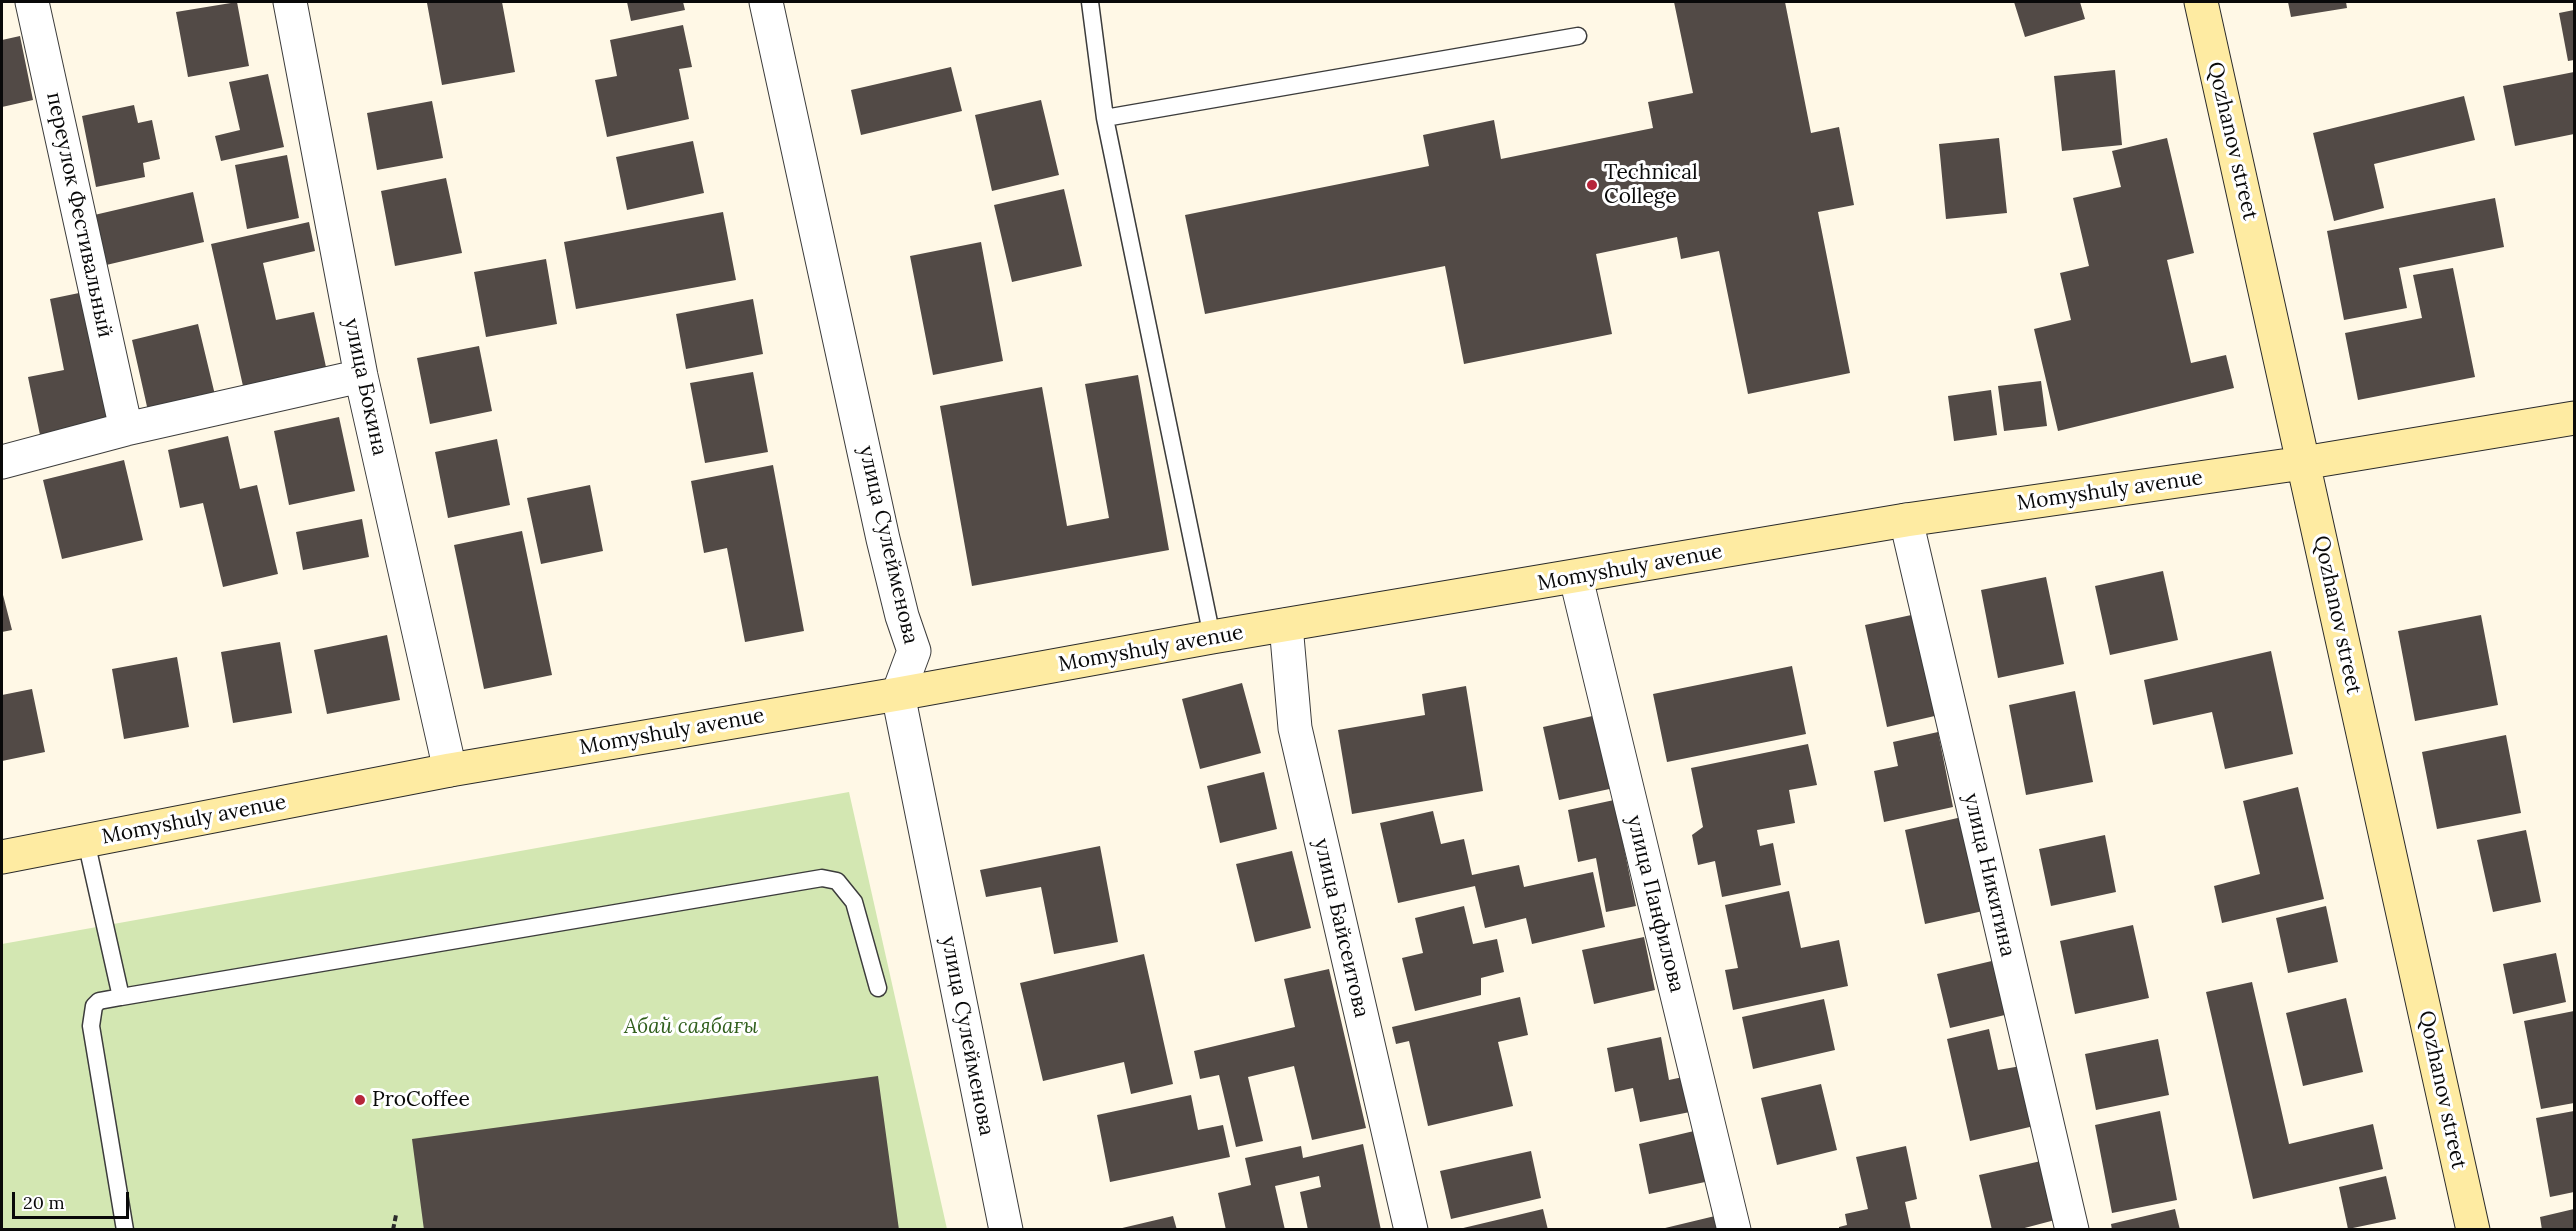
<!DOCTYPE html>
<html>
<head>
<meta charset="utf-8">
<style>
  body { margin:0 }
  #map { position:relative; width:2576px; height:1231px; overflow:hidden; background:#fff8e6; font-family:Lora,serif }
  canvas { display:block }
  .frame { position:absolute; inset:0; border:3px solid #090909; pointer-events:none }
  .scale { position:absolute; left:12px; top:1192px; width:117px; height:27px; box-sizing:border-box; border:3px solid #090909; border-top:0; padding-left:8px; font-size:18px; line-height:21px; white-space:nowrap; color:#090909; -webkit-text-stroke:4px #fff; paint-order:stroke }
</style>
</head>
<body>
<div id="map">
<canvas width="2576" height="1231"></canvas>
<div class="frame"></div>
<div class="scale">20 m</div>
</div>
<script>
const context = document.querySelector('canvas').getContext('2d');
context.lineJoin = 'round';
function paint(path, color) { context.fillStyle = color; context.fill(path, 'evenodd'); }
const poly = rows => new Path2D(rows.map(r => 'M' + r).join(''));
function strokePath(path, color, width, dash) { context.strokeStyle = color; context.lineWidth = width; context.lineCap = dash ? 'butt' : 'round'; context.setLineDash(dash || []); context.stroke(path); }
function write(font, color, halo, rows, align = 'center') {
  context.font = font + ' Lora,serif'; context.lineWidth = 6; context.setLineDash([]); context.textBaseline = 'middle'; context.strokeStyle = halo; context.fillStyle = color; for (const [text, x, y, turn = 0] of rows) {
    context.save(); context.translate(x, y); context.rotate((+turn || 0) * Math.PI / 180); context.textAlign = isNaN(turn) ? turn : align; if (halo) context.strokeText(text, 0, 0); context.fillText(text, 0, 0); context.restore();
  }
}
const green = poly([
  [849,792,947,1229,2,1230,2,944]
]);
const building = poly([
  [237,2,249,66,188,77,176,12],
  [433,2,502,2,515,72,442,85,427,3],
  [627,2,683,2,685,10,631,21],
  [1674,2,1785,2,1811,133,1839,127,1854,205,1818,212,1850,373,1748,394,1719,251,1681,259,1677,237,1596,254,1612,334,1464,364,1445,266,1205,314,1185,215,1429,166,1423,135,1494,120,1501,159,1653,128,1648,102,1693,93],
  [2014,2,2080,2,2085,19,2025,37],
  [2288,2,2346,2,2347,8,2291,17],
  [2574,10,2574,60,2568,61,2559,13],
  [683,25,692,67,679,69,689,119,607,137,595,80,617,76,610,40],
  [20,36,33,100,2,107,2,40],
  [951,67,962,111,861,135,851,90],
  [2115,70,2122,145,2062,151,2054,76],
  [2574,72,2574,134,2515,146,2503,86],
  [268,74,284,147,221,161,215,136,240,130,229,82],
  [2464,96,2475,140,2374,164,2384,208,2334,221,2313,133],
  [1041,100,1059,175,992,191,975,115],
  [432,101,443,158,377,170,367,113],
  [134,105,138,123,152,120,160,159,143,163,145,177,96,187,82,116],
  [1999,138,2007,213,1946,219,1939,144],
  [2167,138,2194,253,2167,260,2191,363,2226,355,2234,388,2058,431,2034,329,2071,320,2060,273,2089,266,2073,198,2121,187,2112,151],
  [693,141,704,193,627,210,616,157],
  [287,155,299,218,247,229,235,165],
  [446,178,462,253,395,266,381,191],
  [1064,189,1082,266,1012,282,994,205],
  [193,192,204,242,102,266,90,216],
  [2495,198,2504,247,2399,268,2407,308,2344,320,2327,231],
  [723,212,736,280,576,309,564,242],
  [309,222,315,251,263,263,276,320,314,312,326,367,243,386,211,244],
  [981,242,1003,361,933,375,910,256],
  [546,259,557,324,486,337,474,272],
  [2453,268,2475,377,2358,400,2345,333,2422,318,2413,275],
  [79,293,107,420,40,435,28,377,64,370,50,299],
  [753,299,763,354,686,369,676,314],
  [198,324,215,395,148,411,132,340],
  [479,346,492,411,430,424,417,358],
  [753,372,768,452,705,463,690,383],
  [1138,375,1169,550,972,586,940,406,1042,387,1067,526,1109,518,1085,384],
  [2041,381,2047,426,2004,431,1998,386],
  [1991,390,1997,435,1954,441,1948,396],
  [339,417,355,491,289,505,274,431],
  [228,436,240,489,257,485,278,574,223,587,203,503,180,508,168,450],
  [497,439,510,505,448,518,435,452],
  [124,460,143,540,62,559,43,480],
  [773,465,804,631,745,642,727,548,704,553,691,481],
  [590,485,603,551,541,564,527,498],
  [362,519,369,557,303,570,296,532],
  [522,531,552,675,484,689,454,545],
  [2163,571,2178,640,2110,655,2095,586],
  [2046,577,2064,664,1998,678,1981,590],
  [2,591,12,630,2,632],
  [1916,614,1939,715,1887,727,1865,625],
  [2481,615,2498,705,2415,721,2398,631],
  [387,635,400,700,327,714,314,650],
  [280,642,292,713,233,723,221,652],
  [2271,651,2293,754,2225,769,2212,712,2153,725,2144,680],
  [177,657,189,727,124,739,112,669],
  [1792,666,1806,734,1667,762,1653,694],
  [1242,683,1261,753,1200,769,1182,699],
  [1466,686,1483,791,1352,814,1338,730,1425,715,1422,694],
  [32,689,45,752,2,761,2,695],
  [2075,691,2093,782,2026,795,2009,705],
  [1597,715,1614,788,1559,800,1543,727],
  [1938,732,1953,807,1884,822,1874,771,1898,766,1893,742],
  [2506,735,2521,813,2437,829,2422,752],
  [1808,744,1817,785,1789,790,1795,823,1757,830,1760,846,1773,843,1781,885,1722,897,1715,861,1698,865,1692,835,1703,827,1691,768],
  [1264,772,1277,829,1220,843,1207,786],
  [2298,787,2324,899,2222,923,2214,886,2260,874,2243,801],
  [1614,800,1636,906,1606,912,1596,858,1578,862,1568,810],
  [1433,811,1441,844,1464,839,1472,875,1519,865,1524,887,1593,872,1605,927,1532,944,1526,918,1485,928,1475,886,1398,903,1380,823],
  [1962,817,1983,911,1925,924,1905,830],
  [2526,830,2541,902,2493,912,2477,840],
  [2105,835,2116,892,2051,906,2039,849],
  [1100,846,1118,942,1054,954,1041,887,986,897,980,870],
  [1292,851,1311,928,1255,942,1236,864],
  [1789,891,1801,948,1839,940,1848,986,1733,1010,1725,970,1738,968,1725,905],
  [1464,906,1473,944,1497,939,1504,972,1481,978,1481,995,1415,1011,1402,958,1423,953,1415,918],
  [2326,906,2338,962,2288,973,2276,918],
  [2133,925,2149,998,2075,1014,2060,941],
  [1644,937,1655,990,1594,1004,1582,950],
  [2556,953,2566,1002,2513,1014,2503,964],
  [1144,954,1173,1084,1131,1094,1124,1062,1043,1081,1020,983],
  [1996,960,2009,1014,1950,1028,1937,974],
  [1329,969,1366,1128,1312,1140,1294,1066,1248,1077,1263,1141,1236,1147,1219,1075,1200,1079,1194,1051,1295,1027,1284,979],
  [2252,982,2289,1144,2373,1124,2383,1169,2253,1199,2206,992],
  [1520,997,1528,1035,1498,1042,1513,1106,1428,1126,1409,1041,1396,1044,1392,1027],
  [2346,998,2363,1072,2303,1086,2286,1013],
  [1824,999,1835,1050,1753,1069,1742,1017],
  [2574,1011,2574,1103,2541,1109,2524,1021],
  [1989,1029,1998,1070,2021,1066,2034,1126,1970,1141,1947,1039],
  [1661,1037,1669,1080,1683,1077,1690,1112,1640,1122,1633,1088,1615,1092,1607,1048],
  [2158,1039,2169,1095,2096,1110,2085,1054],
  [878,1076,899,1230,424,1230,412,1139],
  [1821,1084,1837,1150,1777,1165,1761,1098],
  [1191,1095,1198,1130,1223,1125,1230,1157,1110,1182,1097,1115],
  [2160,1111,2177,1200,2112,1213,2095,1125],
  [2574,1111,2574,1192,2550,1197,2536,1118],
  [1694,1131,1705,1182,1649,1194,1639,1144],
  [1363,1144,1381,1230,1308,1230,1300,1192,1321,1187,1319,1176,1275,1186,1285,1230,1226,1230,1218,1193,1251,1185,1245,1158,1301,1146,1303,1158],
  [1906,1146,1917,1199,1905,1202,1911,1230,1839,1230,1839,1227,1847,1225,1845,1214,1868,1209,1856,1157],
  [1531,1151,1541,1198,1451,1219,1440,1171],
  [2041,1161,2055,1220,2017,1230,1992,1230,1979,1175],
  [2386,1176,2396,1219,2348,1229,2339,1187],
  [1543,1209,1548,1230,1459,1230,1459,1229],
  [2175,1209,2180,1230,2112,1230,2111,1224],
  [2574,1209,2574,1230,2542,1230,2540,1217],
  [1173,1216,1177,1230,1118,1230,1118,1229],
  [1715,1216,1718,1230,1661,1230,1661,1229]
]);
const path = poly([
  [393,1230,396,1215]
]);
const service = poly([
  [1090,2,1105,118,1212,637],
  [1105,118,1578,36],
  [86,841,121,997,822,878,837,881,854,902,878,988],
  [121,997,99,1001,94,1006,91,1026,125,1230]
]);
const minor = poly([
  [32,2,126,429],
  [290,2,361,376,450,770],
  [766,2,883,539,902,616,914,651,898,694,1006,1230],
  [2,462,126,429,361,376],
  [1906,520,2072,1230],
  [1576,578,1734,1230],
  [1286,625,1295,728,1411,1230]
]);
const secondary = poly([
  [2201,2,2473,1230],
  [2,857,450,770,898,694,1212,637,1906,520,2303,463,2574,418]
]);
const markers = [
  [1592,185,6,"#b6253a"],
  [360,1100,6,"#b6253a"]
];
const streetNames = [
  ["Qozhanov street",2232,141,77],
  ["переулок Фестивальный",79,215,78],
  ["улица Бокина",365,387,78],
  ["Momyshuly avenue",2110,491,-8],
  ["улица Сулейменова",888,545,77],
  ["Momyshuly avenue",1630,568,-10],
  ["Qozhanov street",2337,615,78],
  ["Momyshuly avenue",1151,649,-10],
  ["Momyshuly avenue",672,732,-10],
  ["Momyshuly avenue",194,820,-11],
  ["улица Никитина",1989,875,77],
  ["улица Панфилова",1655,904,76],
  ["улица Байсеитова",1341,928,77],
  ["улица Сулейменова",967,1036,79],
  ["Qozhanov street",2442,1090,78]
];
const poiNames = [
  ["Technical",1604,173],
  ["College",1604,197],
  ["ProCoffee",372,1100]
];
const parkNames = [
  ["Абай саябағы",691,1027]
];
paint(green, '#d3e7b2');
paint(building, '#524a46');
strokePath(service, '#3c3c3c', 19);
strokePath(minor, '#3c3c3c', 35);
strokePath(secondary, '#2b2b2b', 35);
strokePath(path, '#2b2b2b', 4, [6, 3]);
strokePath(service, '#fff', 16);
strokePath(minor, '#fff', 33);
strokePath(secondary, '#feeba2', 33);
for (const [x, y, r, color] of markers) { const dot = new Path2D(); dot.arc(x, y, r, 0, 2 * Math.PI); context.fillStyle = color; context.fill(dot); strokePath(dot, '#fff', 2); }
write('21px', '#090909', '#fff', streetNames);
write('21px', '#090909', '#fff', poiNames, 'left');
write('italic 21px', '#305f1c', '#fff', parkNames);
</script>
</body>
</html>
